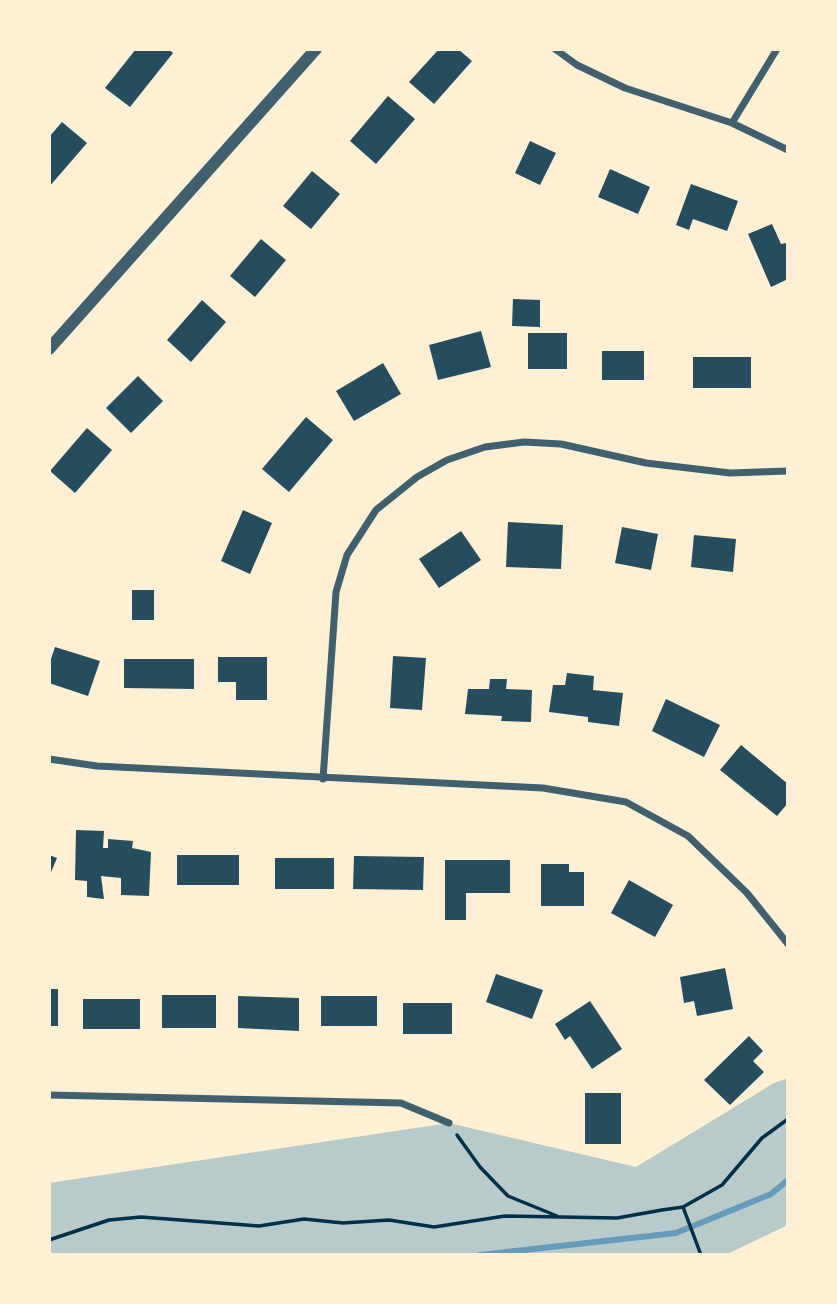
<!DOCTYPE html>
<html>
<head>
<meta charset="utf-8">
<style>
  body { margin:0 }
  #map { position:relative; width:837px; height:1304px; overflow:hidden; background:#fdf0d5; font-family:Jost,sans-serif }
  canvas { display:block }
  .frame { position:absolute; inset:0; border:51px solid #fdf0d5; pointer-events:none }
</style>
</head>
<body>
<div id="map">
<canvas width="837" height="1304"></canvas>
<div class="frame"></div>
</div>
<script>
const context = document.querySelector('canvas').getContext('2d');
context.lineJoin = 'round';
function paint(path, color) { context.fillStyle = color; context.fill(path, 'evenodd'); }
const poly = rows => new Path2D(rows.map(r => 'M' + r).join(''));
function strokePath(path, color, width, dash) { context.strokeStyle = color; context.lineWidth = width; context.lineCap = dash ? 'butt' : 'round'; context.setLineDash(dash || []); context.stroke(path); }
const green = poly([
  [788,1078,788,1225,725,1255,49,1255,49,1183,449,1123,636,1167,774,1083]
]);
const stream = poly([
  [480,1255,676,1233,771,1194,788,1180]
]);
const building = poly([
  [136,49,168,49,173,53,130,107,105,88],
  [439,49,458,49,472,61,434,104,409,82],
  [388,96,415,119,376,164,350,141],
  [62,122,87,143,49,187,49,137],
  [530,141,556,153,540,185,515,173],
  [610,169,650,187,638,214,598,197],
  [312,171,340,194,311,229,283,206],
  [691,184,738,201,727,231,693,219,689,230,676,225],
  [772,224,781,244,786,243,788,248,788,279,771,287,748,234],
  [261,239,286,260,255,297,230,276],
  [513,299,540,300,540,327,512,326],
  [202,300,226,322,191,362,167,340],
  [481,331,491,367,438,380,429,345],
  [528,333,567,333,567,369,528,369],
  [602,351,644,351,644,380,602,380],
  [693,357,751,357,751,388,693,388],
  [383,363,401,394,354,421,336,391],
  [138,376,163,401,131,433,106,408],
  [306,417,333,440,289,492,262,469],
  [87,428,112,450,75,493,50,471],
  [243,510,272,523,250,574,221,561],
  [508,522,563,525,561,569,506,567],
  [622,527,658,534,651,570,615,563],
  [461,531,481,560,439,588,419,559],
  [694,535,736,539,733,572,691,567],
  [132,590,154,590,154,620,132,620],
  [55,647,100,661,88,696,49,683,49,665],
  [393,656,426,658,422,710,390,708],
  [218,657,267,657,267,700,236,700,236,682,218,682],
  [124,659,194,659,194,689,124,688],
  [567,673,594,676,593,690,623,693,619,726,588,722,588,717,549,712,553,685,565,685],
  [490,679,507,679,506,689,532,690,531,722,501,721,502,716,465,714,468,689,489,689],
  [666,699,720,725,704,757,652,731],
  [741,745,788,784,788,803,777,816,720,770],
  [76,830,104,831,103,848,108,848,108,839,133,841,132,848,151,852,149,896,121,895,121,878,101,876,104,899,87,897,87,881,75,880],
  [49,855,57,858,49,877],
  [177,855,239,855,239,885,177,885],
  [354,856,424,857,423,890,353,889],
  [275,858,334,858,334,889,275,889],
  [445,860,510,860,510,893,466,893,466,920,445,920],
  [541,864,569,864,569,872,584,872,584,906,541,906],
  [629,880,673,905,655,937,611,913],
  [725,968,733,1009,697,1016,694,1001,684,1003,680,977],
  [496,974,543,990,532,1019,486,1002],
  [49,989,58,989,58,1026,49,1026],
  [162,995,216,995,216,1028,162,1028],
  [238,996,299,998,299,1031,238,1028],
  [321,996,377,996,377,1026,321,1026],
  [83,999,140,999,140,1029,83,1029],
  [590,1001,622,1049,592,1069,570,1036,565,1040,555,1024],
  [403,1003,452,1003,452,1034,403,1034],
  [749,1036,763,1051,753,1061,764,1072,730,1105,704,1080],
  [585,1093,621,1093,621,1144,585,1144]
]);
const path = poly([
  [457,1135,480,1167,508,1196,557,1216],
  [683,1207,701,1255],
  [49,1240,109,1220,141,1217,259,1226,304,1219,343,1223,389,1220,434,1227,505,1216,617,1218,662,1210,683,1207,722,1185,762,1138,788,1119]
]);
const minor = poly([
  [555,49,577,65,625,88,732,123,788,150],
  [732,123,777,49],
  [49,759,97,766,543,788,626,802,688,836,747,893,788,944],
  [323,779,336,592,347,555,376,510,417,477,447,460,485,447,524,442,561,444,646,463,730,473,788,471],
  [49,1095,401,1103,449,1123]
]);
const tertiary = poly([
  [49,349,316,49]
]);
paint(green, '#b9caca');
strokePath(stream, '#669bbc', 6);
paint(building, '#264d5e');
strokePath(path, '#003049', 3.5);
strokePath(minor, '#3f606c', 7);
strokePath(tertiary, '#3f606c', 12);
</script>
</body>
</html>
